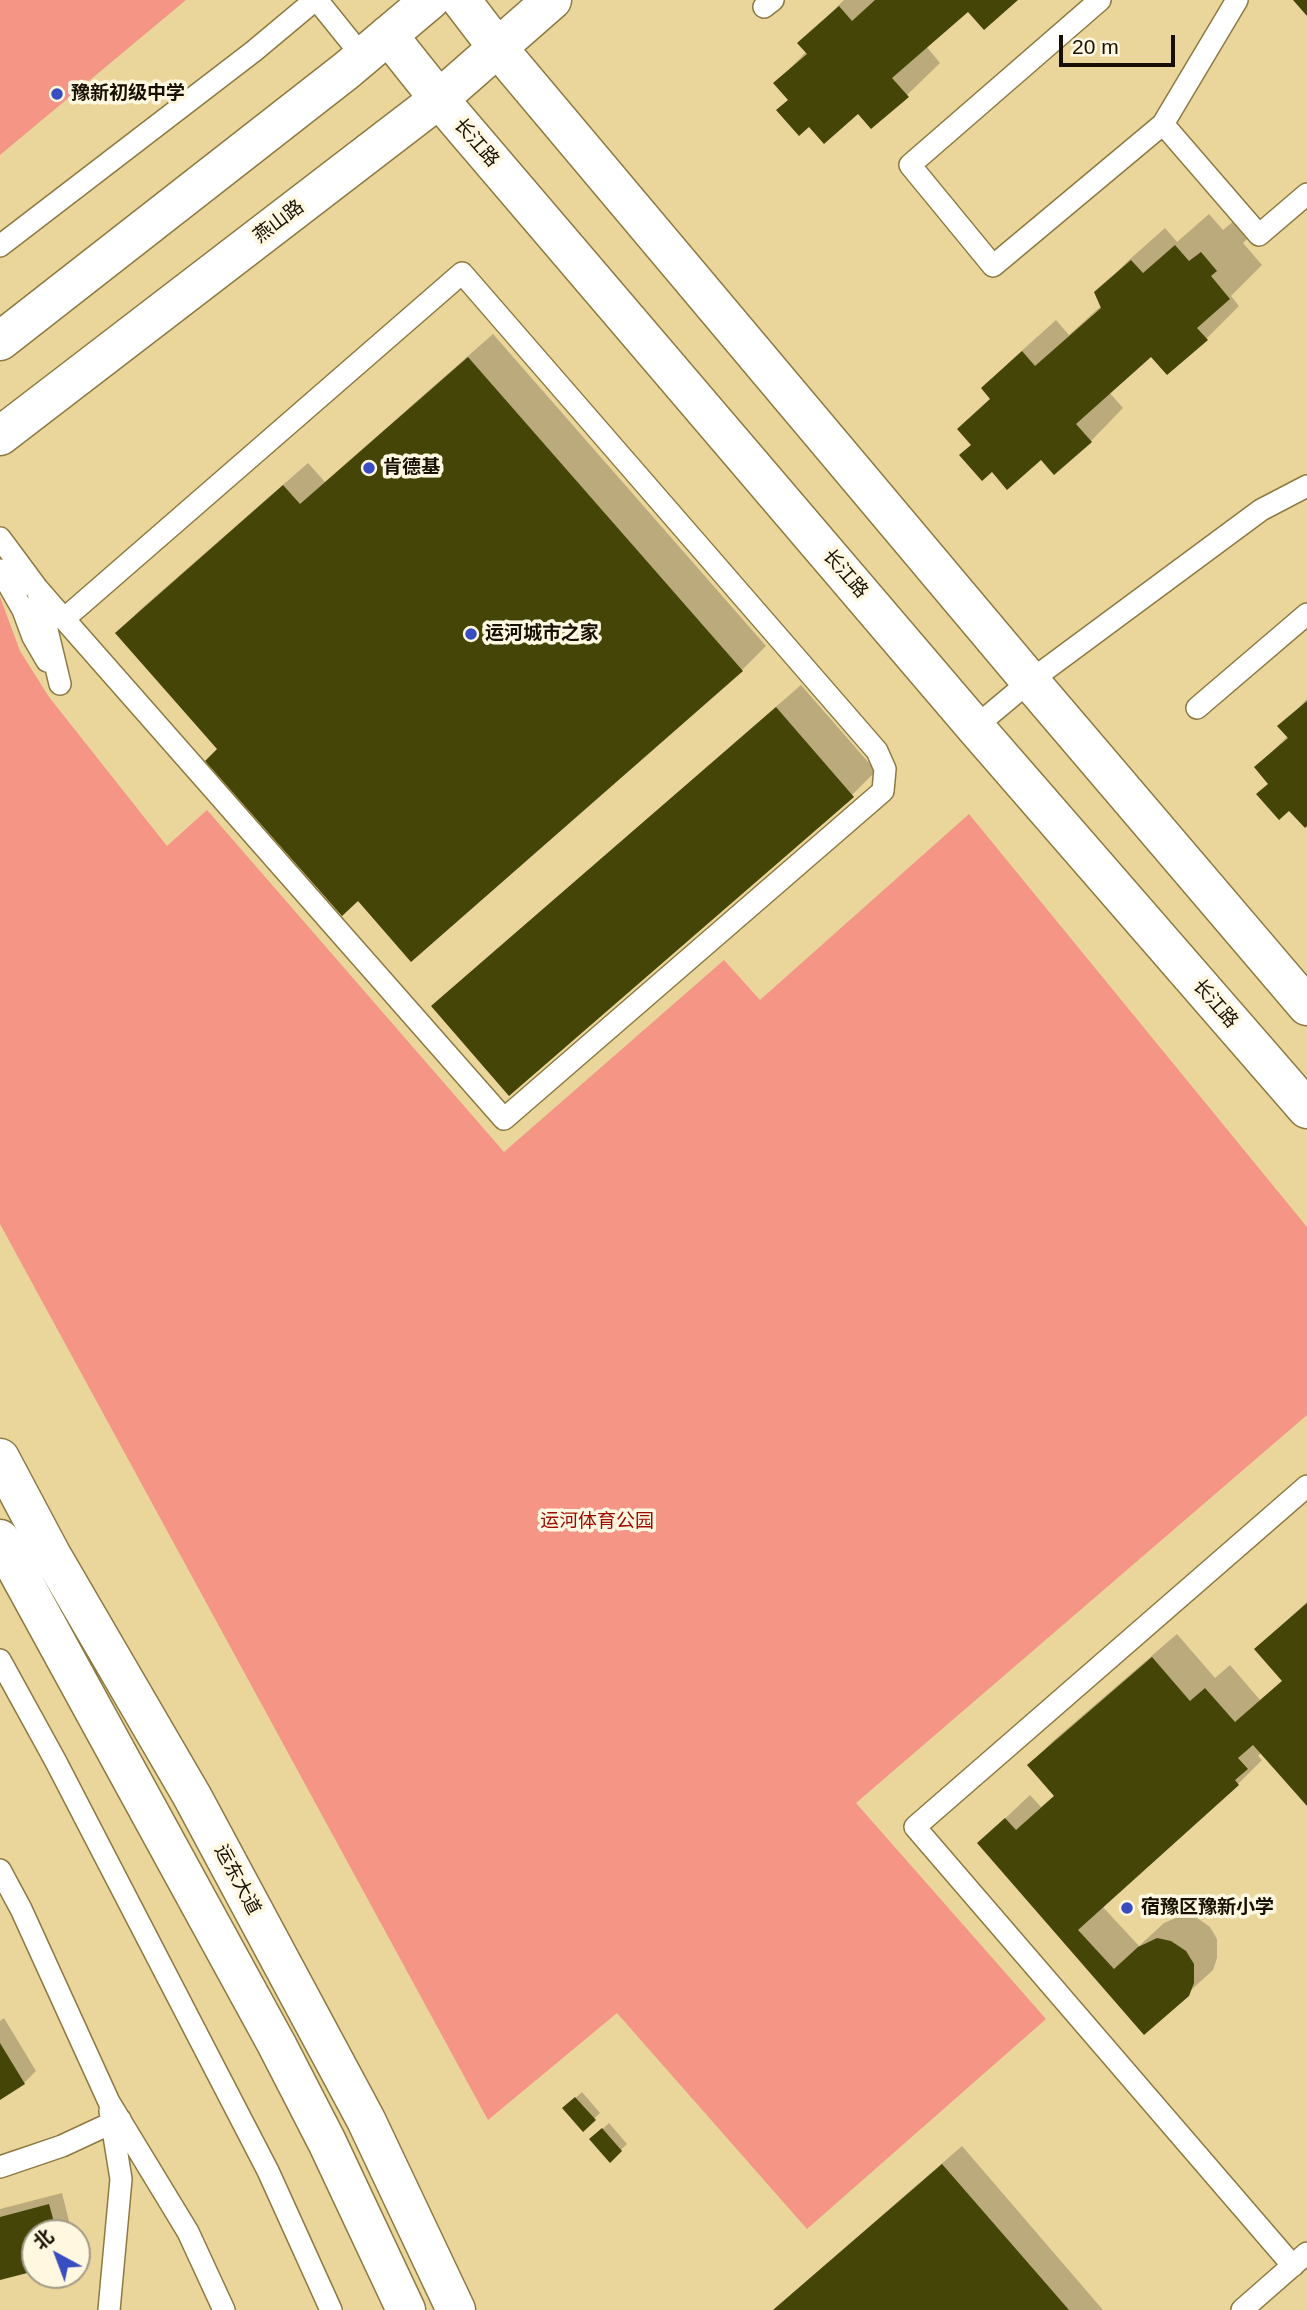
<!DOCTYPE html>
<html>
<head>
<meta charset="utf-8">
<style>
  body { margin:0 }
  #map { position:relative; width:1307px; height:2310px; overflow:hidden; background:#ead59b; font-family:Helvetica,"Noto Sans SC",sans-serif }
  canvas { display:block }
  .north { position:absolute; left:21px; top:2219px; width:70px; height:70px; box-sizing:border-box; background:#fff7e0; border:2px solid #a29a86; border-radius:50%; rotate:319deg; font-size:19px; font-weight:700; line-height:28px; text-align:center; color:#170f00 }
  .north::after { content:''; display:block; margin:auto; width:24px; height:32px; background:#384dbf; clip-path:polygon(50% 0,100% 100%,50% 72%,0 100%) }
  .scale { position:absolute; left:1059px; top:35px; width:116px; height:32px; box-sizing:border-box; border:4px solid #170f00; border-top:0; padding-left:9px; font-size:21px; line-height:24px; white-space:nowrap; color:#170f00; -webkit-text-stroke:5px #fff7e0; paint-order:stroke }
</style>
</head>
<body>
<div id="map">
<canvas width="1307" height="2310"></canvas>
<div class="north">北</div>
<div class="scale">20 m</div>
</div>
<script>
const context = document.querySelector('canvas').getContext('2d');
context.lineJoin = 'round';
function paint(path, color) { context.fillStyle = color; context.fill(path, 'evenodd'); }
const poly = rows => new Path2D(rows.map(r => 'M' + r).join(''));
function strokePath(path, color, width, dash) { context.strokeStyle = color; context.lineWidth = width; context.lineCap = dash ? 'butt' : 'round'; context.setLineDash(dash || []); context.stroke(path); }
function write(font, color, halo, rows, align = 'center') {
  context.font = font + ' Helvetica,"Noto Sans SC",sans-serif'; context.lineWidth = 7; context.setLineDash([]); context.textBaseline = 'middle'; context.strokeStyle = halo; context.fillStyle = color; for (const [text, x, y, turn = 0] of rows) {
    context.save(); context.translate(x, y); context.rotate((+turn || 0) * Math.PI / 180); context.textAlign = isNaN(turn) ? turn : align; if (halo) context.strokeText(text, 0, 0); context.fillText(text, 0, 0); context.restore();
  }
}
const green = poly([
  [0,0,186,0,0,155],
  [0,597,20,651,49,697,167,846,207,810,504,1152,724,960,760,1000,969,814,1307,1227,1307,1415,856,1803,1046,2019,807,2229,617,2013,488,2120,0,1224]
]);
const shadow = poly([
  [844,0,1015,0,968,9,926,46,940,63,907,95,789,99,776,83,807,51,800,43],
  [1209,214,1223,230,1235,220,1249,237,1243,243,1262,265,1231,296,1239,306,1206,339,1152,355,1109,392,1123,408,1091,441,1042,457,972,444,959,429,991,398,983,388,1016,356,1056,320,1069,335,1102,305,1096,293,1129,260,1165,228,1177,242],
  [493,334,766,646,742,670,358,899,220,749,117,633,141,609,308,463,325,482],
  [801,685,876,771,852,795,434,1007,458,983],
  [1307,699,1307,824,1256,767,1288,736,1280,727],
  [1307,1602,1307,1804,1261,1753,1258,1756,1262,1760,1238,1784,1102,1906,1139,1946,1164,1923,1182,1915,1196,1917,1210,1927,1217,1939,1217,1958,1213,1970,1144,2033,979,1843,1030,1795,1041,1807,1055,1795,1029,1765,1053,1741,1177,1634,1215,1678,1230,1665,1260,1700,1283,1680,1256,1649],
  [4,2018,36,2071,24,2083,0,2098,0,2021],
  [582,2092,600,2113,583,2130,570,2103],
  [609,2123,627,2144,610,2160,597,2134],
  [962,2146,1103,2310,773,2310],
  [62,2193,72,2233,35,2233,35,2269,0,2278,0,2209]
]);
const building = poly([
  [875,0,1018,0,984,30,968,12,892,78,909,97,871,129,858,114,824,144,809,127,799,136,776,110,788,100,773,83,807,54,797,43,839,6,852,21],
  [1293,0,1307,0,1307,16],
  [1175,245,1189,261,1201,252,1217,271,1211,276,1230,299,1197,328,1208,340,1167,375,1151,357,1076,424,1092,442,1054,475,1041,460,1007,490,992,472,982,481,959,455,971,445,957,429,990,399,981,388,1022,351,1035,366,1101,308,1094,292,1131,260,1143,273],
  [468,357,743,671,411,962,358,901,342,916,205,761,217,749,115,633,283,485,300,504],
  [1307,701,1307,826,1305,828,1289,811,1279,820,1256,794,1268,784,1254,767,1288,738,1277,726],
  [776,707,854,797,509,1096,431,1006],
  [1307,1603,1307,1806,1253,1745,1238,1758,1248,1769,1235,1780,1239,1785,1078,1930,1114,1969,1138,1947,1157,1938,1171,1941,1186,1951,1194,1964,1194,1983,1189,1996,1144,2035,977,1843,1005,1818,1016,1830,1054,1796,1027,1765,1152,1657,1190,1701,1205,1688,1235,1722,1282,1681,1254,1649],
  [0,2043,25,2084,0,2100],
  [575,2097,596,2120,583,2132,562,2108],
  [602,2128,622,2151,610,2163,589,2139],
  [942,2164,1069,2310,773,2310],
  [49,2204,57,2233,35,2233,35,2271,0,2280,0,2217]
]);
const service = poly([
  [317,0,363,57],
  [1100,0,910,165,993,266,1163,124,1237,0],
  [764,7,773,0],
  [1163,124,1259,235,1307,194],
  [0,246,254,51,315,0],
  [0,538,37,588,64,619,504,1119,883,791,885,769,877,751,462,273,64,619],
  [0,570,23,610,33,637,47,661],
  [1,571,37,588,60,684],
  [1197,708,1307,614],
  [975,727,1030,681,1261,510,1307,486],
  [0,1660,55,1760,268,2171,331,2310],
  [0,1870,21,1909,109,2102,188,2232,224,2310],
  [0,2167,62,2146,120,2119],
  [1293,2266,915,1827,1307,1486],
  [109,2310,121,2179,110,2111],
  [1242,2310,1307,2253]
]);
const tertiary = poly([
  [461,0,497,47,1030,681,1307,1006],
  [388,35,439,99,975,727,1307,1109],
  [0,341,347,70,430,0],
  [0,436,439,99,552,0]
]);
const secondary = poly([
  [0,1458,51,1554,192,1796,366,2120,456,2310],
  [0,1539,277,2045,327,2142,406,2310]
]);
const markers = [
  [57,94,7,"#384dbf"],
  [369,468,7,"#384dbf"],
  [471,634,7,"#384dbf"],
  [1127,1908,7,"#384dbf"]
];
const poiNames = [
  ["豫新初级中学",71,94],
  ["肯德基",383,468],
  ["运河城市之家",485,634],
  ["宿豫区豫新小学",1141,1908]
];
const streetNames = [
  ["长江路",476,143,49],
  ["燕山路",279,222,-37],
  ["长江路",845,574,49],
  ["长江路",1215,1004,49],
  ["运东大道",237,1880,62]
];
const parkNames = [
  ["运河体育公园",597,1522]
];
paint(green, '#f49585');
paint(shadow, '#0003');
paint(building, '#444507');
strokePath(service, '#8d7a42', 24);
strokePath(tertiary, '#8d7a42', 41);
strokePath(secondary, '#8d7a42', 41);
strokePath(service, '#fff', 21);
strokePath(tertiary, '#fff', 38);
strokePath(secondary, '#fff', 38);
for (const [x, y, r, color] of markers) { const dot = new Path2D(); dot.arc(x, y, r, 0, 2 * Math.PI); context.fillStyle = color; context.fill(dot); strokePath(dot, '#fff7e0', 2.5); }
write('bold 19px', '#170f00', '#fff7e0', poiNames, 'left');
write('19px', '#170f00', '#fff7e0', streetNames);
write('19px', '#9a0a00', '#fff7e0', parkNames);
</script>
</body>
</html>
